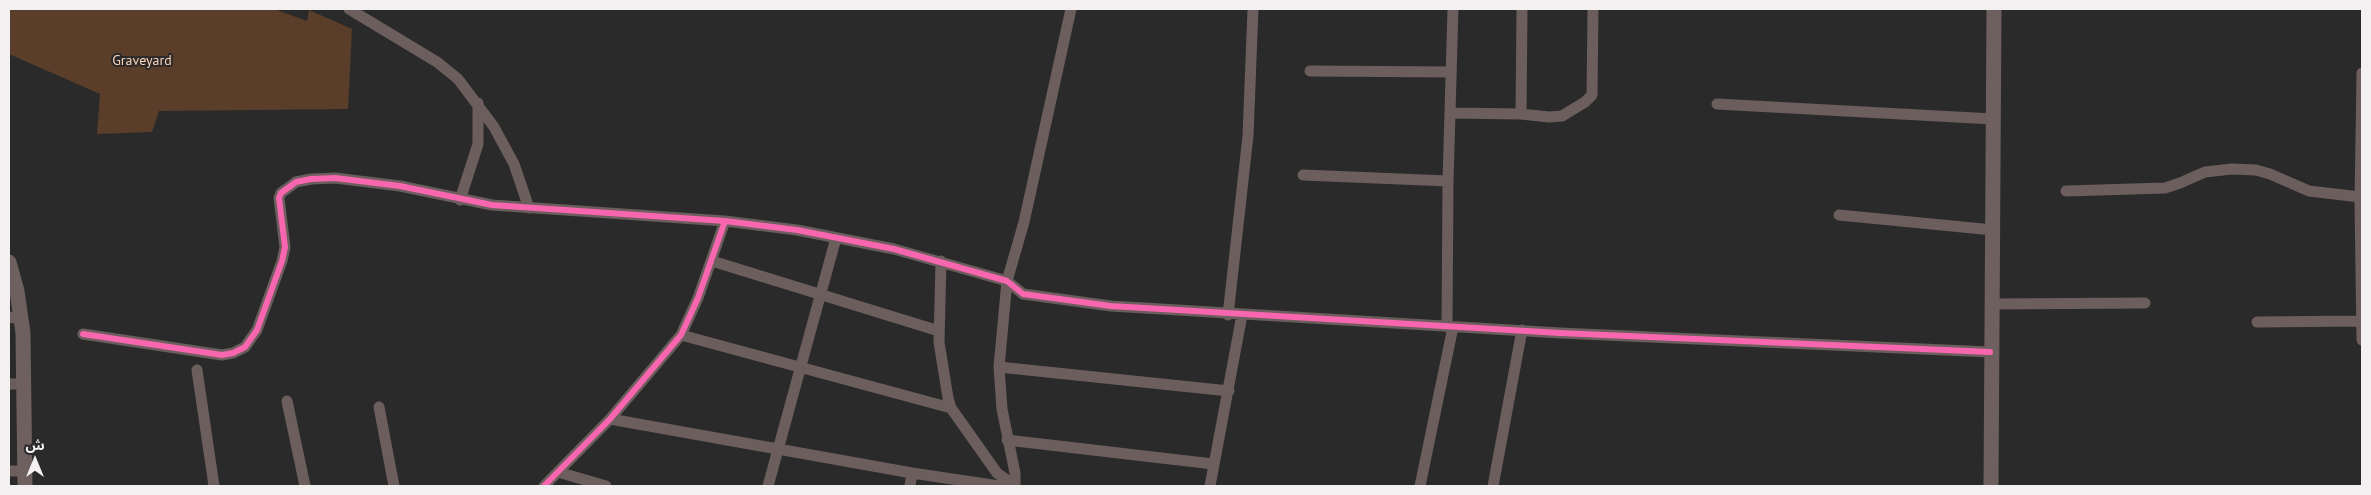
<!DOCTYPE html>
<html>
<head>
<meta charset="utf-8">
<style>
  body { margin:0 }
  #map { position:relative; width:2371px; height:495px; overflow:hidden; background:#2a2a2a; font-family:"PT Sans","Noto Sans Arabic",sans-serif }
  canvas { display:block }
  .frame { position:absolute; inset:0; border:10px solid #f2f0f1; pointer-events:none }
  .north { position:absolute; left:10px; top:435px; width:50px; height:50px; -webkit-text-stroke:4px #2b2929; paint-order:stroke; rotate:0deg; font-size:14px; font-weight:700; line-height:20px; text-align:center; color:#f2f0f1 }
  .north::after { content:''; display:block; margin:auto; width:18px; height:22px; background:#f2f0f1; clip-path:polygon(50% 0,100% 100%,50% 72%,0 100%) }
</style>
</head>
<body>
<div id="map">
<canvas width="2371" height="495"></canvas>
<div class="frame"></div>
<div class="north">ش</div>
</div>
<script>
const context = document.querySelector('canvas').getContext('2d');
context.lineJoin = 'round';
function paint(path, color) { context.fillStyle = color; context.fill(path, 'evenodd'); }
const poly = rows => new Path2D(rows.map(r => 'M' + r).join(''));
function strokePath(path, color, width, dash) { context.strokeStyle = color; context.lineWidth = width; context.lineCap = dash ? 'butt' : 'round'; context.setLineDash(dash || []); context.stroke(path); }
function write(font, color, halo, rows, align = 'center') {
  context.font = font + ' "PT Sans",sans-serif'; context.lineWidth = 4; context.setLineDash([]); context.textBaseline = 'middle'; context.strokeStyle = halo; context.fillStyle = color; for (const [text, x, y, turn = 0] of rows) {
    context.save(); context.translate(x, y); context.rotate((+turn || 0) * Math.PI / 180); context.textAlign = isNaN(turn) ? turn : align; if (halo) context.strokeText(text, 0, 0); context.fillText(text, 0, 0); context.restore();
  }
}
const green = poly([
  [9,9,274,9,307,21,309,10,352,29,348,109,159,111,152,132,97,134,100,94,9,54]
]);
const street = poly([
  [349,9,437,62,458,79,494,127,514,164,529,208],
  [1310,71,1451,72],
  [2362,73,2360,202,2362,340],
  [1717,104,1993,119],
  [1451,113,1521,114,1549,117,1562,116,1585,102,1592,95,1593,9],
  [1521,114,1522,9],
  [1303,175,1448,181],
  [2066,191,2165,188,2180,183,2205,172,2232,169,2256,170,2270,174,2309,191,2360,197],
  [460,200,478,144,478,103],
  [1839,215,1993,230],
  [712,261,939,331],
  [941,261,939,342,948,398,951,408,997,473,1015,486],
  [1992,304,2145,303],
  [1228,315,1248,136,1253,9],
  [9,317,21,319],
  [2257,322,2361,321],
  [1447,327,1448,181,1453,9],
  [83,334,222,355,233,353,245,347,257,330,282,261,285,247,279,198,281,193,296,182,311,179,335,178,400,186,492,205,725,221],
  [681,335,951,408],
  [999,367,1229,391],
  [197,370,214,486],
  [9,384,24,384],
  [287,401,305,486],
  [379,407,394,486],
  [610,419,912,473,999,486],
  [1007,440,1213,464],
  [9,471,25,471],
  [558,472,606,486],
  [544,486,610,419,681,335,698,298,725,221,797,230,894,249,1007,281,1023,294,1111,306,1560,333,1990,352],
  [768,486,836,238],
  [910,486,912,473],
  [1015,486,1015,473,1002,409,999,367,1007,281,1024,222,1071,9],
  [1210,486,1242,315],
  [1420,486,1453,327],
  [1493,486,1522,330]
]);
const secondary = poly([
  [9,262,17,291,23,333,25,486],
  [1991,486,1994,9]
]);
const cycleway = poly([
  [83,334,222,355,233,353,245,347,257,330,282,261,285,247,279,198,281,193,296,182,311,179,335,178,400,186,492,205,725,221],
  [544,486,610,419,681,335,698,298,725,221,797,230,894,249,1007,281,1023,294,1111,306,1560,333,1990,352]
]);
const parkNames = [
  ["Graveyard",142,61]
];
paint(green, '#5a3e29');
strokePath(street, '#6b5e5c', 11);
strokePath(secondary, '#6d605e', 15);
strokePath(cycleway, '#f766af', 6);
write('14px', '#fdd4b9', '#2b2929', parkNames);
</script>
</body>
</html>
